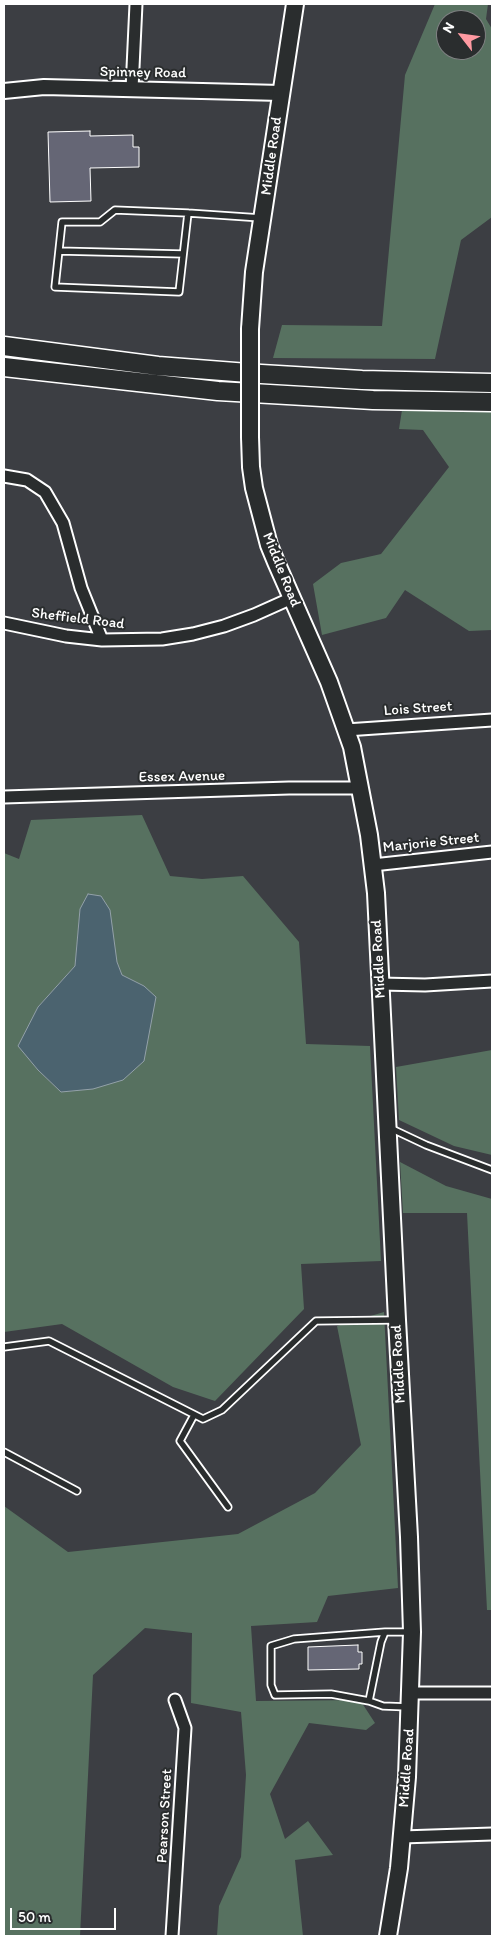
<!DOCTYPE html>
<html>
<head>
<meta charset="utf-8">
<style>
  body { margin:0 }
  #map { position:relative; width:496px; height:1940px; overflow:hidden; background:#3c3e43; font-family:Itim,sans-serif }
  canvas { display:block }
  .frame { position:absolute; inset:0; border:5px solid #fff; pointer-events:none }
  .north { position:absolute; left:436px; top:10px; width:50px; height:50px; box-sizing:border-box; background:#2a2d2e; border:1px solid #7f8182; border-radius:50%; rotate:300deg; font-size:14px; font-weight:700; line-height:20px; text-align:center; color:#fff }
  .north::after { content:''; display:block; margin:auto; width:18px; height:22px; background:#ff9aa2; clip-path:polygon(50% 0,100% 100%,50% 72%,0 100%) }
  .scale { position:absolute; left:10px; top:1908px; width:106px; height:22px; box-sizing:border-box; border:2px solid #fff; border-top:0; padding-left:6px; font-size:15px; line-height:18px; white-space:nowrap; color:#fff; -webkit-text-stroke:4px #2a2d2e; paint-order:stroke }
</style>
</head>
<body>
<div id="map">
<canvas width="496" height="1940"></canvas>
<div class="frame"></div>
<div class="north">N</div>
<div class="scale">50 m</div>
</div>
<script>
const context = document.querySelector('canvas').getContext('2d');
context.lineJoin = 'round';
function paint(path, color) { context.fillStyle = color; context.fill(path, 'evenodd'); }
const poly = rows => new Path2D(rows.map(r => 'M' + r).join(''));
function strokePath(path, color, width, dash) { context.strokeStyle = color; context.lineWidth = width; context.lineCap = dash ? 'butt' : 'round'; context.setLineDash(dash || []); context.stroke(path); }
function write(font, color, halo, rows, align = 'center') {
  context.font = font + ' Itim,sans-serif'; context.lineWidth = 4; context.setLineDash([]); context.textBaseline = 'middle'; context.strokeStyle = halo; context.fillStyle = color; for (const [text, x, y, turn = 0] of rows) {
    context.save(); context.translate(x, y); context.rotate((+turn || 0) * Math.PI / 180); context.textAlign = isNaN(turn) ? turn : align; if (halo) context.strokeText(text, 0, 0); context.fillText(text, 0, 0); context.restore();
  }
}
const green = poly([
  [435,4,488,4,486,19,492,29,492,217,461,240,435,359,273,358,282,325,382,326,405,75],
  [446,20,476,20,476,50,446,50],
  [402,410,492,411,492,630,469,631,405,590,386,618,322,635,313,584,341,563,381,554,449,467,423,430,399,429],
  [142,815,170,876,202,879,243,876,299,942,306,1044,370,1046,381,1261,301,1264,304,1309,215,1401,173,1387,62,1324,4,1332,4,853,19,859,31,820],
  [80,909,117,962,122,975,144,986,61,1092,38,1070,19,1046,38,1007,75,966],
  [492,1050,492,1155,454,1146,399,1120,396,1067],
  [400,1162,446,1186,492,1199,492,1610,487,1610,467,1213,403,1213],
  [384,1312,398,1588,328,1596,317,1622,251,1626,256,1701,360,1700,375,1723,366,1730,309,1723,270,1794,285,1839,308,1821,333,1855,295,1860,303,1936,217,1936,219,1906,241,1857,246,1775,241,1712,191,1703,192,1633,145,1628,93,1675,80,1936,4,1936,4,1506,68,1552,238,1534,315,1493,361,1445,337,1326]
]);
const water = poly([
  [88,894,101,896,110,910,117,962,122,975,144,986,156,997,144,1061,123,1080,93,1089,61,1092,38,1070,18,1046,38,1007,75,966,80,909,88,894]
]);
const building = poly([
  [90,131,90,136,133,135,133,147,139,147,139,167,90,168,91,201,50,202,48,132,90,131],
  [358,1645,358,1652,362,1652,362,1664,359,1664,359,1669,308,1670,308,1647,358,1645]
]);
const service = poly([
  [188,213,179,292,55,287,62,222,100,222,115,210,188,213,261,218],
  [59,251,183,254],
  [390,1128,426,1145,492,1170],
  [4,1347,49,1341,203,1419,222,1410,316,1321,394,1320],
  [194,1415,180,1441,228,1507],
  [4,1452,77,1491],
  [385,1632,294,1639,271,1646,271,1685,275,1695,331,1694,369,1701,383,1706,409,1707],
  [369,1701,381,1642,385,1632,410,1632]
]);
const minor = poly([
  [132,89,136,4],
  [4,476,27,480,45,492,63,523,81,588,102,640],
  [4,623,66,636,102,640,162,639,193,634,224,626,254,615,292,598],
  [346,730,492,720],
  [4,797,289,788,361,788],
  [373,865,492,852],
  [380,984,425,985,492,981],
  [411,1693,492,1693],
  [402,1837,492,1834],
  [172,1936,185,1728,175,1700]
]);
const tertiary = poly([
  [4,91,44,87,281,93]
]);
const secondary = poly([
  [250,329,254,272,295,4],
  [250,437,251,467,254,488,269,545,276,562,329,682,352,747,369,835,376,893,397,1320,409,1537,412,1632,407,1777,399,1868,388,1936]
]);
const primary = poly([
  [4,346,158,366,261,374,362,380,492,383],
  [4,367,218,391,373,400,492,402]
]);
const secondaryBridge = poly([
  [250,437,250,329]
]);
const streetNames = [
  ["Spinney Road",143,73,1],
  ["Middle Road",272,156,-82],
  ["Middle Road",281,570,68],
  ["Sheffield Road",78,619,7],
  ["Lois Street",418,709,-4],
  ["Essex Avenue",182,777,-1],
  ["Marjorie Street",431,843,-6],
  ["Middle Road",379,959,-93],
  ["Middle Road",399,1364,-93],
  ["Middle Road",407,1768,-86],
  ["Pearson Street",165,1816,-87]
];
paint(green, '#577160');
paint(water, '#4b636f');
strokePath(water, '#93a1a9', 1);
paint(building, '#656675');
strokePath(building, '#fff', 1);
strokePath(service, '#fff', 9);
strokePath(minor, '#fff', 15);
strokePath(tertiary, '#fff', 18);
strokePath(secondary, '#fff', 20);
strokePath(primary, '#fff', 21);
strokePath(service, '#2a2d2e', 5.5);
strokePath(minor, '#2a2d2e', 11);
strokePath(tertiary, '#2a2d2e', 14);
strokePath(secondary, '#2a2d2e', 16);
strokePath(primary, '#2a2d2e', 18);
strokePath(secondaryBridge, '#fff', 20, []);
strokePath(secondaryBridge, '#2a2d2e', 16);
write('15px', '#fff', '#2a2d2e', streetNames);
</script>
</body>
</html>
